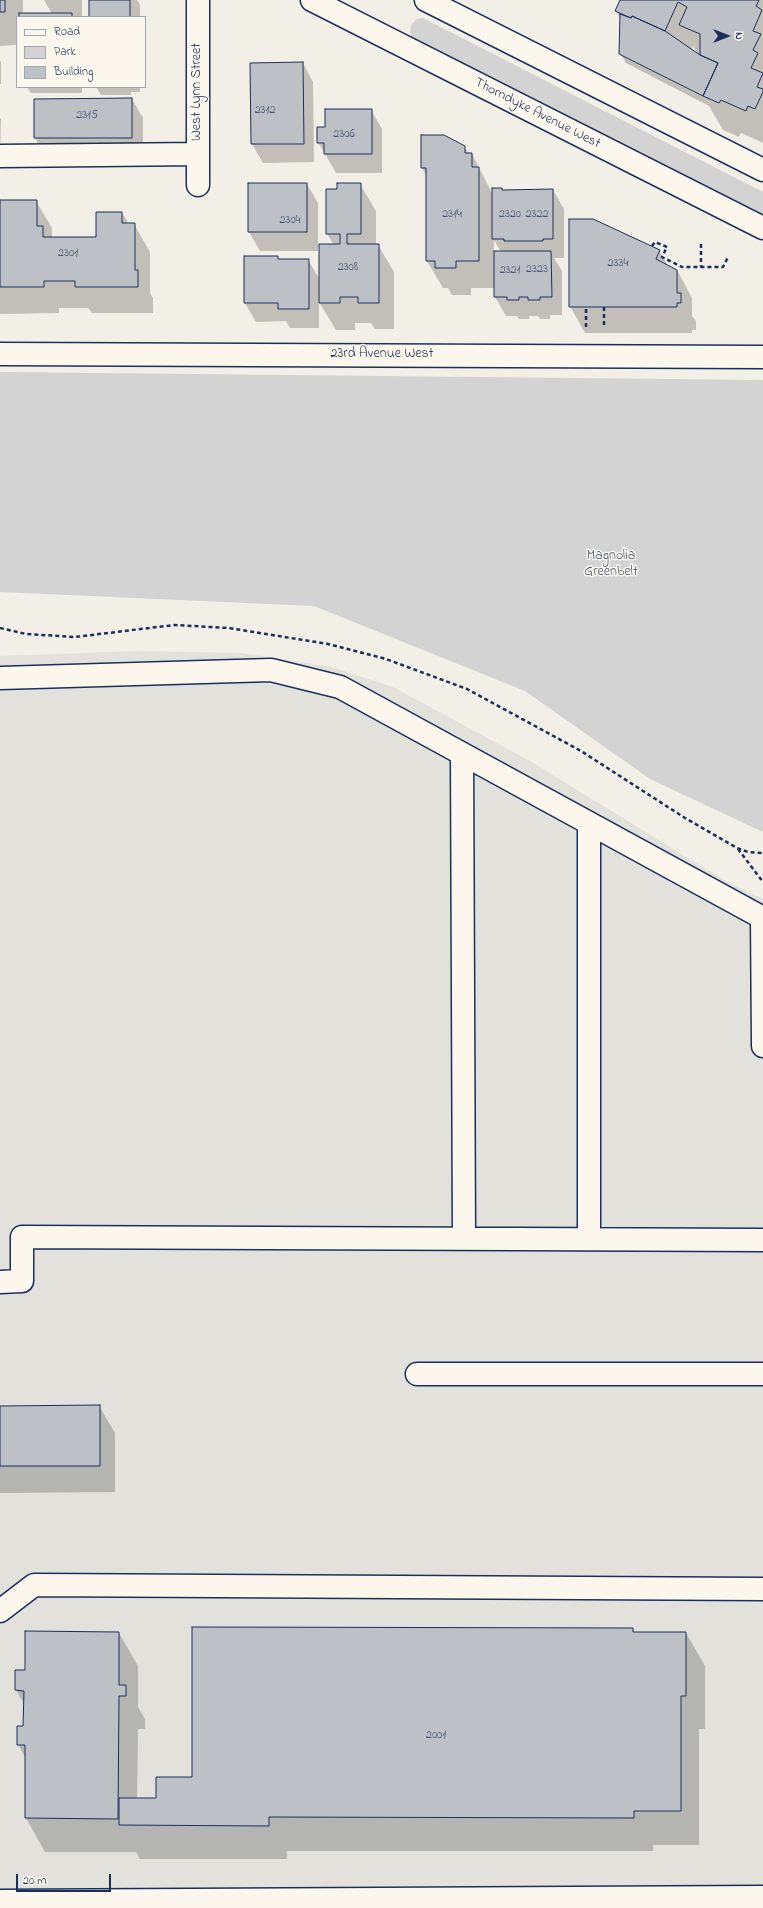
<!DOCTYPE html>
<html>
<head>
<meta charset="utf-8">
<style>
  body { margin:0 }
  #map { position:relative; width:763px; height:1908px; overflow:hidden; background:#f2efe6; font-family:"Indie Flower",sans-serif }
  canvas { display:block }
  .legend { position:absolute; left:16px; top:16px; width:130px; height:72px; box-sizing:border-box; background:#fbf7ec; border:1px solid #a1a7b3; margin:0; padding:5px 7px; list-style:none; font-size:12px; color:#1b2f5e }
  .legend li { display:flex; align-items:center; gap:8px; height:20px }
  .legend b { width:20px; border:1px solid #a1a7b3 }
  .north { position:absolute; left:707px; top:16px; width:40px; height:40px; -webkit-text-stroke:3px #fbf7ec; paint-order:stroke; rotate:90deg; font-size:11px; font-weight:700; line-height:16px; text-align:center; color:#1b2f5e }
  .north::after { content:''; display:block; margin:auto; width:14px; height:18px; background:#1b2f5e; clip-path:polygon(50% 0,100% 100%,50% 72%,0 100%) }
  .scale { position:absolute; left:16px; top:1874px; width:95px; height:18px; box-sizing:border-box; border:2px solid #1b2f5e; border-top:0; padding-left:5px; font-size:12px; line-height:14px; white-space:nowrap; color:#1b2f5e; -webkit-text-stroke:3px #fbf7ec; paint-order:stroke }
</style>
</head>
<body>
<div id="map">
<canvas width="763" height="1908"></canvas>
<ul class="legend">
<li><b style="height:5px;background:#fbf7ec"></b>Road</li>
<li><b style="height:11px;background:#d2d3d2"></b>Park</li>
<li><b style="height:11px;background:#bdc0c4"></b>Building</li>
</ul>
<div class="north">N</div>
<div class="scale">20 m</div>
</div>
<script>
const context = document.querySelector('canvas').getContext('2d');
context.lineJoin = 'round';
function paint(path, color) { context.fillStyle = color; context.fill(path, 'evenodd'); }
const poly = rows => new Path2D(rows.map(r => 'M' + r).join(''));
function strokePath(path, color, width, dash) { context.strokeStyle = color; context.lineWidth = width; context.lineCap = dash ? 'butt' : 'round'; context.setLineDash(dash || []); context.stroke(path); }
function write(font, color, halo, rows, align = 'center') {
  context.font = font + ' "Indie Flower",sans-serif'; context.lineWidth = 3; context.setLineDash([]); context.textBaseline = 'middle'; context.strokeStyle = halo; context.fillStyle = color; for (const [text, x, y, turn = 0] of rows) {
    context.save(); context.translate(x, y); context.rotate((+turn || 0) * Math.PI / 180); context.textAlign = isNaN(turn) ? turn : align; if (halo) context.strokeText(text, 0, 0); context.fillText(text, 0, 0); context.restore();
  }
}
const built = poly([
  [139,651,241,653,332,667,393,687,530,761,719,877,763,899,763,1908,0,1908,0,656]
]);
const green = poly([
  [423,18,763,192,763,215,413,40,410,33,411,25,417,19],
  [0,372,763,380,763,832,650,779,525,691,314,606,0,592]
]);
const shadow = poly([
  [0,0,23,0,23,14,52,14,44,0,82,0,82,17,17,17,17,45,0,46],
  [90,0,137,0,140,5,140,17,90,17],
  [621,0,763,0,763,143,741,133,739,137,723,130,709,106,626,63,620,53,621,20,616,11],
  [693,46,698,55,691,50],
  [0,61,1,62,1,84,0,84],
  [303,63,313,82,314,162,263,163,252,144],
  [27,87,82,87,82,93,31,93],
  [96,87,140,87,140,92,131,92,131,95,101,95],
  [132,99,143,118,143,157,46,157,35,138],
  [371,110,382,129,382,173,336,173,318,142,326,128],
  [0,118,1,119,0,161],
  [465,147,469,154,472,154,493,195,502,189,503,191,553,190,564,209,564,258,554,258,562,271,562,315,550,315,550,319,540,319,538,316,529,316,529,319,519,319,517,316,506,316,495,297,495,288,471,288,471,295,452,295,448,288,443,288,427,261,427,177,422,168],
  [494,240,501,252,494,252],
  [307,184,318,203,318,251,260,251,249,232],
  [360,184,376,211,376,245,378,245,394,272,394,329,375,329,371,323,355,323,355,330,336,330,319,302,319,328,290,328,286,321,256,322,245,303,277,257,279,260,308,260,320,280,334,245,327,234,338,190],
  [0,201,36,201,52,228,52,238,97,238,122,213,129,224,134,224,150,252,150,293,153,298,153,313,92,313,88,308,59,308,59,313,0,314],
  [659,250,668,266,677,270,692,298,692,316,696,321,696,330,692,330,692,333,585,333,570,306],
  [99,1406,115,1433,115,1492,0,1493,0,1407],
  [633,1629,635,1633,686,1633,705,1666,705,1729,699,1729,699,1845,653,1845,653,1851,287,1851,287,1859,140,1859,136,1852,45,1852,26,1818,26,1759,18,1744,24,1727,24,1704,16,1690,26,1671,119,1633,138,1666,138,1707,145,1719,145,1729,138,1729,137,1799,157,1799,193,1778]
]);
const building = poly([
  [0,0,5,0,5,12,0,12,0,0],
  [89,0,130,0,130,17,89,17,89,0],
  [620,0,759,0,756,6,762,10,753,31,761,34,753,50,758,53,751,68,763,73,757,87,763,89,763,92,755,109,748,106,746,111,721,100,719,103,703,96,718,63,700,55,700,34,679,25,687,7,678,2,665,31,632,16,631,18,615,11,620,0],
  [19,13,72,13,72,17,19,17,19,13],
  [620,14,631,18,632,16,665,31,700,55,718,63,703,96,619,54,620,14],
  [303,62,304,144,251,144,250,63,303,62],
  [132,98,132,138,34,138,34,99,132,98],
  [325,109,372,109,372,154,324,154,324,143,317,143,317,127,325,127,325,109],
  [421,135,444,135,465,146,465,153,472,153,472,167,479,167,479,261,456,261,456,268,435,268,435,261,426,261,426,168,421,168,421,135],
  [248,183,307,183,307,232,248,232,248,183],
  [337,183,361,183,361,234,347,234,347,244,379,244,379,303,358,303,358,297,340,297,340,303,319,303,319,244,340,244,340,234,326,234,326,189,337,189,337,183],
  [492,188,502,188,502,190,553,189,553,239,543,239,543,241,504,241,504,239,492,239,492,188],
  [0,200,37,200,37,226,43,226,43,237,96,237,96,212,122,212,122,223,135,223,135,270,138,270,138,287,75,287,75,281,44,281,44,287,0,287,0,200],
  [569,219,593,219,660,250,656,259,677,270,677,293,681,293,681,303,677,303,677,307,569,307,569,219],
  [494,251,551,251,552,297,540,297,540,300,528,300,528,297,519,297,519,300,507,300,507,297,494,297,494,251],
  [244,256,278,256,278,259,309,259,309,309,278,309,278,303,244,303,244,256],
  [100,1405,100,1466,0,1466,0,1406,100,1405],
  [192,1627,633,1628,633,1632,686,1632,686,1696,681,1696,681,1811,634,1811,634,1818,269,1817,269,1826,119,1825,119,1798,156,1798,156,1777,192,1777,192,1627],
  [25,1631,119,1632,119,1685,126,1685,126,1696,119,1696,118,1819,25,1818,25,1745,17,1745,17,1726,23,1726,24,1691,15,1690,15,1670,25,1670,25,1631]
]);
const path = poly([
  [701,244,701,267],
  [652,246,655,242,667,247,662,257,682,267,723,267,728,257],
  [604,307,604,328],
  [586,309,586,328],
  [0,628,26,634,75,637,174,625,229,628,328,644,386,659,467,689,581,751,685,818,737,848,748,852,763,853],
  [738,849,763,882]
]);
const minor = poly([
  [198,0,198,185],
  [0,156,198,154],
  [0,354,763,357],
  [0,678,271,670,340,687,763,918],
  [462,754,464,1238],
  [589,823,589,1239],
  [762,917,763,1046],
  [0,1282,22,1281,22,1237,763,1240],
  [417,1374,763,1374],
  [0,1611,34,1585,763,1589],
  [0,1901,763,1897]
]);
const major = poly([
  [312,0,763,228],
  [426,0,763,170]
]);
const numberNames = [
  ["2312",265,111],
  ["2315",87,116],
  ["2306",344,135],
  ["2314",452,215],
  ["2320",510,215],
  ["2322",537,215],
  ["2304",290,221],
  ["2301",68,254],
  ["2334",618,264],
  ["2308",348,268],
  ["2323",537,270],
  ["2321",510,271],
  ["2001",436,1736]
];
const streetNames = [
  ["West Lynn Street",198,92,-90],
  ["Thorndyke Avenue West",537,114,27],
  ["23rd Avenue West",382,355]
];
const parkNames = [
  ["Magnolia",611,557],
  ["Greenbelt",611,573]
];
paint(built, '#e2e1dc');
paint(green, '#d2d3d2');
paint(shadow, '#0003');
paint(building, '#bdc0c4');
strokePath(building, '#1b2f5e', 1);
strokePath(minor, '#1b2f5e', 25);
strokePath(major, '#1b2f5e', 25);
strokePath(path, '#1b2f5e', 2.5, [4, 3]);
strokePath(minor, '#fbf7ec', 22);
strokePath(major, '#fbf7ec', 22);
write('12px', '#445378', null, numberNames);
write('14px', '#1b2f5e', '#fbf7ec', streetNames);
write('14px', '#49587b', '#fbf7ec', parkNames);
</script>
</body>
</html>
